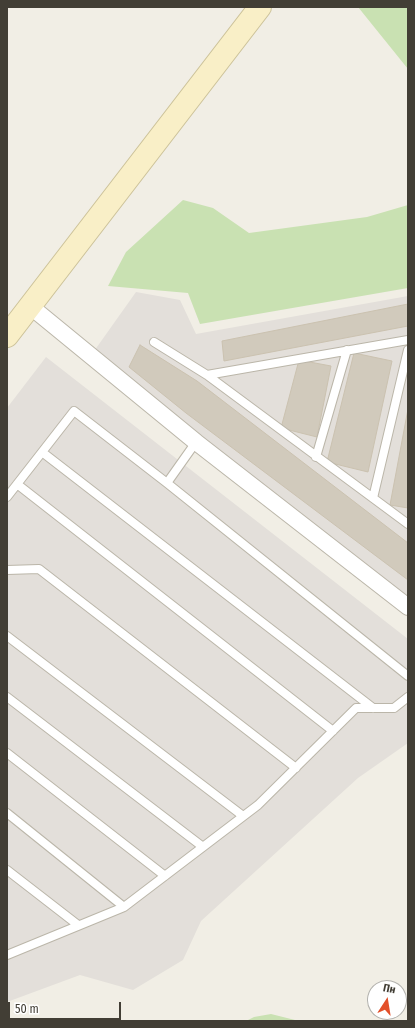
<!DOCTYPE html>
<html>
<head>
<meta charset="utf-8">
<style>
  body { margin:0 }
  #map { position:relative; width:415px; height:1028px; overflow:hidden; background:#f1eee5; font-family:"Fira Sans Condensed",sans-serif }
  canvas { display:block }
  .frame { position:absolute; inset:0; border:8px solid #423e35; pointer-events:none }
  .north { position:absolute; left:367px; top:980px; width:40px; height:40px; box-sizing:border-box; background:#fff; border:1px solid #b3b2ae; border-radius:50%; rotate:12deg; font-size:11px; font-weight:700; line-height:16px; text-align:center; color:#423e35 }
  .north::after { content:''; display:block; margin:auto; width:14px; height:18px; background:#e3502a; clip-path:polygon(50% 0,100% 100%,50% 72%,0 100%) }
  .scale { position:absolute; left:8px; top:1002px; width:113px; height:18px; box-sizing:border-box; border:2px solid #423e35; border-top:0; padding-left:5px; font-size:12px; line-height:14px; white-space:nowrap; color:#423e35; -webkit-text-stroke:3px #fff; paint-order:stroke }
</style>
</head>
<body>
<div id="map">
<canvas width="415" height="1028"></canvas>
<div class="frame"></div>
<div class="north">Пн</div>
<div class="scale">50 m</div>
</div>
<script>
const context = document.querySelector('canvas').getContext('2d');
context.lineJoin = 'round';
function paint(path, color) { context.fillStyle = color; context.fill(path, 'evenodd'); }
const poly = rows => new Path2D(rows.map(r => 'M' + r).join(''));
function strokePath(path, color, width, dash) { context.strokeStyle = color; context.lineWidth = width; context.lineCap = dash ? 'butt' : 'round'; context.setLineDash(dash || []); context.stroke(path); }
const industrial = poly([
  [136,292,180,300,196,334,408,296,408,599,92,354],
  [46,357,408,639,408,743,358,778,201,921,183,960,133,990,80,975,7,1002,7,408]
]);
const green = poly([
  [358,7,408,7,408,69],
  [183,200,213,208,249,233,367,217,408,205,408,288,200,324,188,293,108,286,126,252],
  [271,1014,295,1020,298,1021,246,1021,254,1017]
]);
const building = poly([
  [408,304,408,326,224,361,222,341,408,304],
  [140,345,197,381,408,543,408,580,186,413,129,367,140,345],
  [354,353,392,361,368,472,327,462,354,353],
  [299,360,331,366,317,437,281,428,299,360],
  [408,409,408,508,390,505,408,409]
]);
const lane = poly([
  [408,340,207,375,408,524],
  [154,342,207,375],
  [42,452,373,708],
  [316,457,347,350],
  [167,483,196,442],
  [17,484,333,731],
  [7,497,74,411,167,483,408,676],
  [373,498,408,350],
  [7,570,39,569,296,768],
  [7,636,243,816],
  [7,697,203,847],
  [7,753,165,876],
  [7,813,124,907],
  [7,870,78,925],
  [7,955,124,907,258,805,356,708,394,708,408,697]
]);
const street = poly([
  [30,306,196,442,408,607]
]);
const secondary = poly([
  [7,336,260,7]
]);
paint(industrial, '#e3dfda');
paint(green, '#c9e1b2');
paint(building, '#d1cabc');
strokePath(building, '#cbc2b0', 1);
strokePath(lane, '#bbb6a9', 10);
strokePath(street, '#bbb6a9', 18);
strokePath(secondary, '#ccc299', 24);
strokePath(lane, '#fff', 8);
strokePath(street, '#fff', 16);
strokePath(secondary, '#f9efc7', 22);
</script>
</body>
</html>
